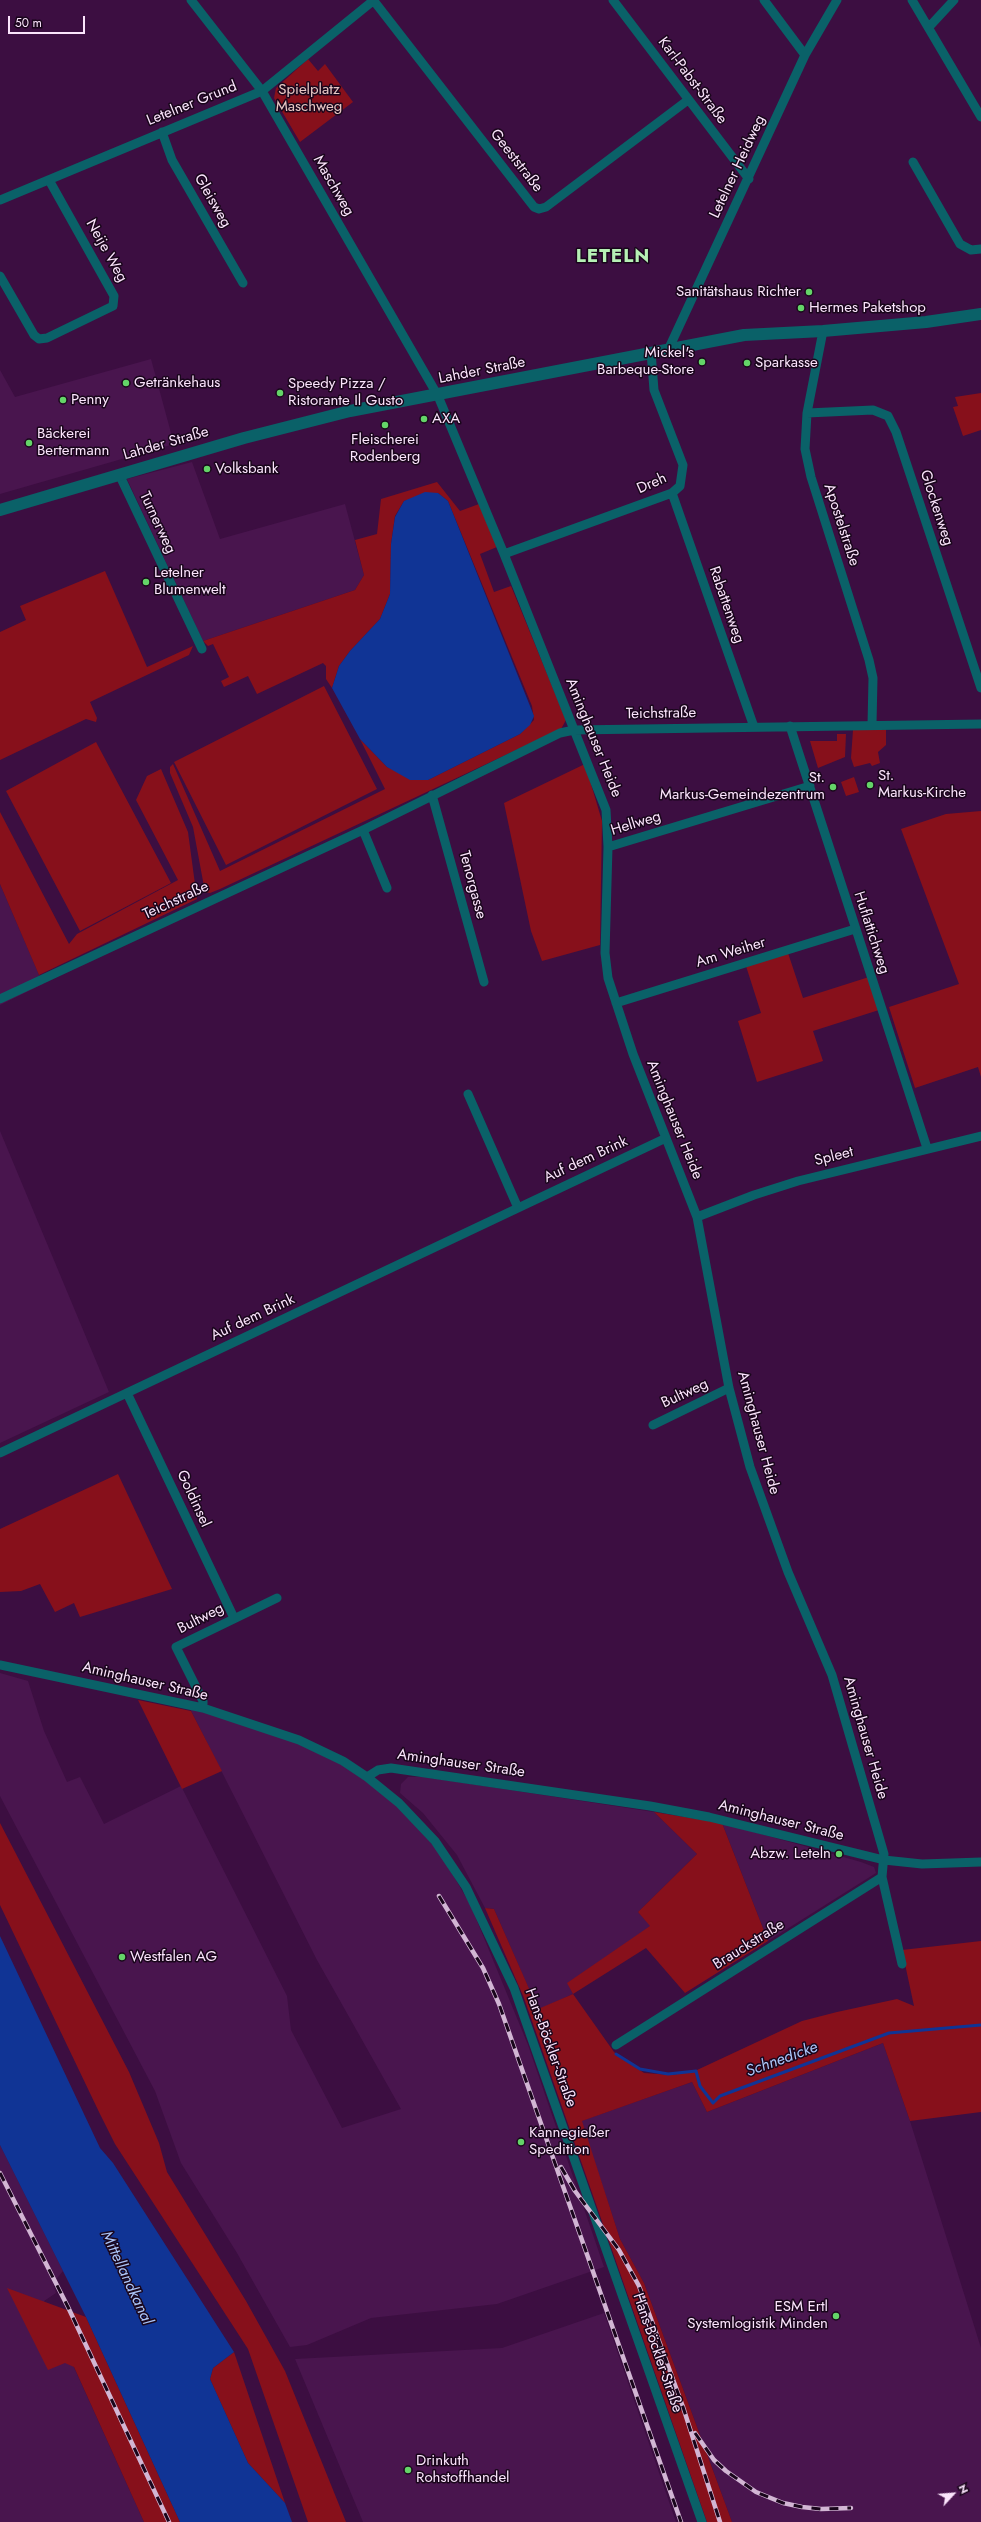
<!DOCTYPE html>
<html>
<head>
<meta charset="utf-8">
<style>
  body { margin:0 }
  #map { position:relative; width:981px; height:2522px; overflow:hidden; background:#3c0e41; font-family:Jost,sans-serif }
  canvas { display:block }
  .north { position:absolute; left:933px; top:2474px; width:40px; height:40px; -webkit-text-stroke:3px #19061b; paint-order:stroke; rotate:64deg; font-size:11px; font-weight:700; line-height:16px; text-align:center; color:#fbe4fc }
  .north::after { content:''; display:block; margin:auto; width:14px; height:18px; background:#fbe4fc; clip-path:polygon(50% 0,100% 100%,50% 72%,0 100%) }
  .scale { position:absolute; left:8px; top:16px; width:77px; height:18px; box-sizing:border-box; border:2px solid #fbe4fc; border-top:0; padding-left:5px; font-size:12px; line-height:14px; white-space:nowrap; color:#fbe4fc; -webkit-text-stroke:3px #19061b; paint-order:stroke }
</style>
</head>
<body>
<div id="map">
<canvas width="981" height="2522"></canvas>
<div class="north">N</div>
<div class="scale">50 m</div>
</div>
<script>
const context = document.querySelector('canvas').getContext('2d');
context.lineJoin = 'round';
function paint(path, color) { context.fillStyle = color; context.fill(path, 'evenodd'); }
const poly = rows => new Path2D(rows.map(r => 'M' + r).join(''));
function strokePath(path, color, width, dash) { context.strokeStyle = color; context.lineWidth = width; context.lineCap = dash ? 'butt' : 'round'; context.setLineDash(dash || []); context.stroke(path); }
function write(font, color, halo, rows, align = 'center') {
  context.font = font + ' Jost,sans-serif'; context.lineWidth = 3; context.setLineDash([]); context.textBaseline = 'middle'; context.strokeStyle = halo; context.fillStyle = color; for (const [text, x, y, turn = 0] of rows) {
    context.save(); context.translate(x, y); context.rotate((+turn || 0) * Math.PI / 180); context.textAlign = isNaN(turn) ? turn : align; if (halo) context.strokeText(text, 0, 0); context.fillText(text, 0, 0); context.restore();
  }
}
const built = poly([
  [151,359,174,444,0,494,0,370,15,397],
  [192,462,220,539,345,504,364,575,355,590,203,641,127,479],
  [0,884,43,984,0,1005],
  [0,1131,109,1392,0,1443],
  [0,1673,28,1681,44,1731,67,1782,80,1777,104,1824,181,1786,287,1996,291,2030,342,2128,401,2109,317,1960,185,1699,346,1761,391,1793,441,1855,470,1904,528,2045,604,2267,497,2304,371,2318,307,2345,290,2347,237,2253,181,2163,155,2091,0,1796],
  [408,1777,425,1777,654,1812,697,1854,638,1912,651,1926,568,1983,573,1994,538,2010,494,1909,485,1908,457,1855,423,1813,400,1793,401,1784],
  [722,1823,861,1862,874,1867,876,1873,768,1941],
  [883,2043,910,2121,981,2348,981,2522,732,2522,644,2283,620,2239,581,2121,692,2082,707,2112],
  [0,2145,63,2271,53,2283,56,2293,44,2301,144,2522,0,2522],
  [604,2313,676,2522,363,2522,295,2359,502,2348]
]);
const green = poly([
  [308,59,318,71,325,64,353,102,300,142,274,98,276,88],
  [981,393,981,430,963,436,953,407,958,406,955,397],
  [437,482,460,511,479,504,497,547,480,554,494,592,511,586,566,720,561,729,220,889,210,893,205,892,193,827,170,773,170,767,173,764,220,871,385,789,360,739,387,767,428,780,520,734,534,720,532,706,448,501,438,493,404,501,395,516,391,544,390,594,380,619,350,651,339,666,332,688,326,679,326,666,323,663,257,694,248,676,224,687,221,681,229,677,213,644,208,646,203,641,355,590,364,575,355,540,377,534,381,499],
  [105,571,147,667,193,646,189,655,90,702,97,718,96,722,86,719,0,760,0,632,26,620,20,606],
  [324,686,377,789,226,865,174,762],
  [886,729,886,745,878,752,880,763,872,766,870,763,854,767,851,758,853,730],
  [837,734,846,734,845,757,818,768,810,741,837,741],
  [96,742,171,883,80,931,6,791],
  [585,764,602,821,600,945,542,961,531,931,504,803],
  [161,769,188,832,197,899,39,975,0,884,0,812,69,944,77,934,178,880,136,800,147,776],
  [854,777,859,792,846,796,841,782],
  [981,811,981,1077,978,1067,915,1088,889,1007,959,984,901,829,946,814],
  [788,953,803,998,869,977,879,1010,813,1031,823,1061,757,1082,738,1021,761,1013,746,966],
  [118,1474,172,1589,80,1617,74,1603,55,1612,40,1584,21,1591,0,1592,0,1529],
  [138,1700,191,1711,222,1771,182,1789],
  [654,1812,722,1823,768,1941,685,1993,646,1948,573,1994,614,2052,644,2073,672,2075,697,2070,802,2021,837,2012,897,1999,914,2006,902,1950,981,1941,981,2112,910,2121,883,2043,707,2112,692,2082,582,2121,620,2239,644,2283,732,2522,707,2522,524,1998,485,1908,494,1909,538,2009,573,1994,567,1983,650,1926,638,1912,697,1854],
  [0,1823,129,2072,159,2143,167,2172,246,2301,285,2371,346,2522,308,2522,248,2349,115,2144,99,2112,0,1905],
  [7,2288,86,2317,180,2522,144,2522,74,2367,65,2363,48,2370],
  [234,2352,285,2503,248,2463,210,2379,213,2368]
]);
const water = poly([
  [425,492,438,493,448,501,534,716,530,725,520,734,428,780,410,780,387,767,360,739,332,688,339,666,350,651,380,619,390,594,391,544,395,517,404,501],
  [0,1936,100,2148,113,2163,234,2352,213,2368,210,2379,248,2463,285,2503,292,2522,180,2522,86,2317,0,2145]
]);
const stream = poly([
  [616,2054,640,2069,668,2074,696,2071,700,2086,713,2103,720,2096,889,2033,981,2025]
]);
const minor = poly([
  [191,0,262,91,438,396,504,554,606,810,608,847,605,953,608,978,633,1054,697,1217,729,1388,750,1467,788,1572,832,1675,884,1854,882,1877,616,2045],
  [613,0,749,179],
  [764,0,805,55],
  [912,0,981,117],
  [374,1,534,207,539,209,546,207,688,100],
  [929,27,954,0],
  [162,132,172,160,243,283],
  [913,162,960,244,971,250,981,249],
  [0,200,262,91,374,0],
  [0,276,34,335,39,339,47,338,113,306,114,296,49,180],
  [823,331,807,413,805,449,811,477,869,660,873,678,872,725],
  [669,348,805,55,837,0],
  [807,413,873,410,888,416,896,432,981,688],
  [119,474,202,649],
  [672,493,754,727],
  [504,554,672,493,680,486,683,465,654,390,651,352],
  [790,726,927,1148],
  [432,795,484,982],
  [363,830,387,888],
  [608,847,810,786],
  [0,999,363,830,560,733,574,730,981,724],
  [616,1003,855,929],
  [468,1094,518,1208],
  [697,1217,754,1195,798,1181,981,1136],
  [127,1393,234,1618],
  [653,1425,729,1388],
  [0,1453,666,1138],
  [0,1665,203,1708,299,1740,343,1761,367,1777,399,1803,435,1841,466,1887,514,1988,702,2522],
  [203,1708,203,1701,176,1647,277,1598],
  [367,1777,378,1770,391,1768,650,1806,709,1817,884,1860,922,1864,981,1862],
  [882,1877,902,1964]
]);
const tertiary = poly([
  [0,510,244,438,350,411,744,335,823,331,926,322,981,314]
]);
const rail = poly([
  [439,1896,483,1968,499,2004,681,2522],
  [561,2167,575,2191,619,2250,639,2286,683,2407,720,2522],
  [0,2173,68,2307,169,2522],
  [695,2433,714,2460,726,2471,756,2492,783,2503,802,2507,821,2509,851,2508]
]);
const markers = [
  [809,292,4,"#64d468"],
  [801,308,4,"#64d468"],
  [702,362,4,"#64d468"],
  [747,363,4,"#64d468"],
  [126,383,4,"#64d468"],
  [280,393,4,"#64d468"],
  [63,400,4,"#64d468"],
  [424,419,4,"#64d468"],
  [385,425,4,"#64d468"],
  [29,443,4,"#64d468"],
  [207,469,4,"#64d468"],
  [146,582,4,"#64d468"],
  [870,785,4,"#64d468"],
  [833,787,4,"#64d468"],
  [839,1854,4,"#64d468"],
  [122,1957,4,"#64d468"],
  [521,2142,4,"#64d468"],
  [836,2316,4,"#64d468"],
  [408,2470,4,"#64d468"]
];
const streetNames = [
  ["Karl-Pabst-Straße",692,81,53],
  ["Letelner Grund",192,104,-22],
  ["Geeststraße",516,161,52],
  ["Letelner Heidweg",738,167,-65],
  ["Maschweg",333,186,60],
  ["Gleisweg",212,201,60],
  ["Neije Weg",106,251,61],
  ["Lahder Straße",482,371,-11],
  ["Lahder Straße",166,444,-16],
  ["Dreh",652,484,-24],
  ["Glockenweg",936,508,72],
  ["Turnerweg",157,523,65],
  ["Apostelstraße",841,525,72],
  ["Rabattenweg",726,605,71],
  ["Teichstraße",661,714,-1],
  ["Aminghauser Heide",593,738,68],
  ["Hellweg",636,824,-17],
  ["Tenorgasse",472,885,75],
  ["Teichstraße",176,901,-25],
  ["Huflattichweg",871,933,72],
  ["Am Weiher",731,953,-17],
  ["Aminghauser Heide",674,1120,68],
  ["Spleet",834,1157,-14],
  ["Auf dem Brink",586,1160,-25],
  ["Auf dem Brink",253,1318,-25],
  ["Bultweg",685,1394,-25],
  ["Aminghauser Heide",758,1433,75],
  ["Goldinsel",193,1499,65],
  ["Bultweg",201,1619,-27],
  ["Aminghauser Straße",145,1682,13],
  ["Aminghauser Heide",865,1738,74],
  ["Aminghauser Straße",461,1764,8],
  ["Aminghauser Straße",781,1821,14],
  ["Brauckstraße",749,1945,-32],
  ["Hans-Böckler-Straße",550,2048,70],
  ["Hans-Böckler-Straße",657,2353,71]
];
const parkNames = [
  ["Spielplatz",309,90],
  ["Maschweg",309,107]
];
const poiNames = [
  ["Sanitätshaus Richter",801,292,"right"],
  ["Hermes Paketshop",809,308],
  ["Mickel's",694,353,"right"],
  ["Barbeque-Store",694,370,"right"],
  ["Sparkasse",755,363],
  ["Getränkehaus",134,383],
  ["Speedy Pizza /",288,384],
  ["Ristorante Il Gusto",288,401],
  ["Penny",71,400],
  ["AXA",432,419],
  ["Bäckerei",37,434],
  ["Bertermann",37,451],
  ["Fleischerei",385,440,"center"],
  ["Rodenberg",385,457,"center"],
  ["Volksbank",215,469],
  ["Letelner",154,573],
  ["Blumenwelt",154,590],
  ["St.",878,776],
  ["Markus-Kirche",878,793],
  ["St.",825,778,"right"],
  ["Markus-Gemeindezentrum",825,795,"right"],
  ["Abzw. Leteln",831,1854,"right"],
  ["Westfalen AG",130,1957],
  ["Kannegießer",529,2133],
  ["Spedition",529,2150],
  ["ESM Ertl",828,2307,"right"],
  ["Systemlogistik Minden",828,2324,"right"],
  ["Drinkuth",416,2461],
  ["Rohstoffhandel",416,2478]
];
const waterNames = [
  ["Schnedicke",782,2060,-20],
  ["Mittellandkanal",126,2278,65]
];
const districtNames = [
  ["LETELN",613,257]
];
paint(built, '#49154e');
paint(green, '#87101b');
paint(water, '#103495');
strokePath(stream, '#103495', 3);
strokePath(minor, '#0a6168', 9);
strokePath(tertiary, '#0a6168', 12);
strokePath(rail, '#d2b6d4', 4.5);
strokePath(rail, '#19061b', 3, [9]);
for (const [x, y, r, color] of markers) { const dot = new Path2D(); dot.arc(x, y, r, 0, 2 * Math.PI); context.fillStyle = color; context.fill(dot); strokePath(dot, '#19061b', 1.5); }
write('15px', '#fbe4fc', '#19061b', streetNames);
write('15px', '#e9c7c4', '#19061b', parkNames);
write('15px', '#fbe4fc', '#19061b', poiNames, 'left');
write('italic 16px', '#abc4f8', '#19061b', waterNames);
context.letterSpacing = '1px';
write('bold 19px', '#b6f0b5', '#19061b', districtNames);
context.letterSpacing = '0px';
</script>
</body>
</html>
